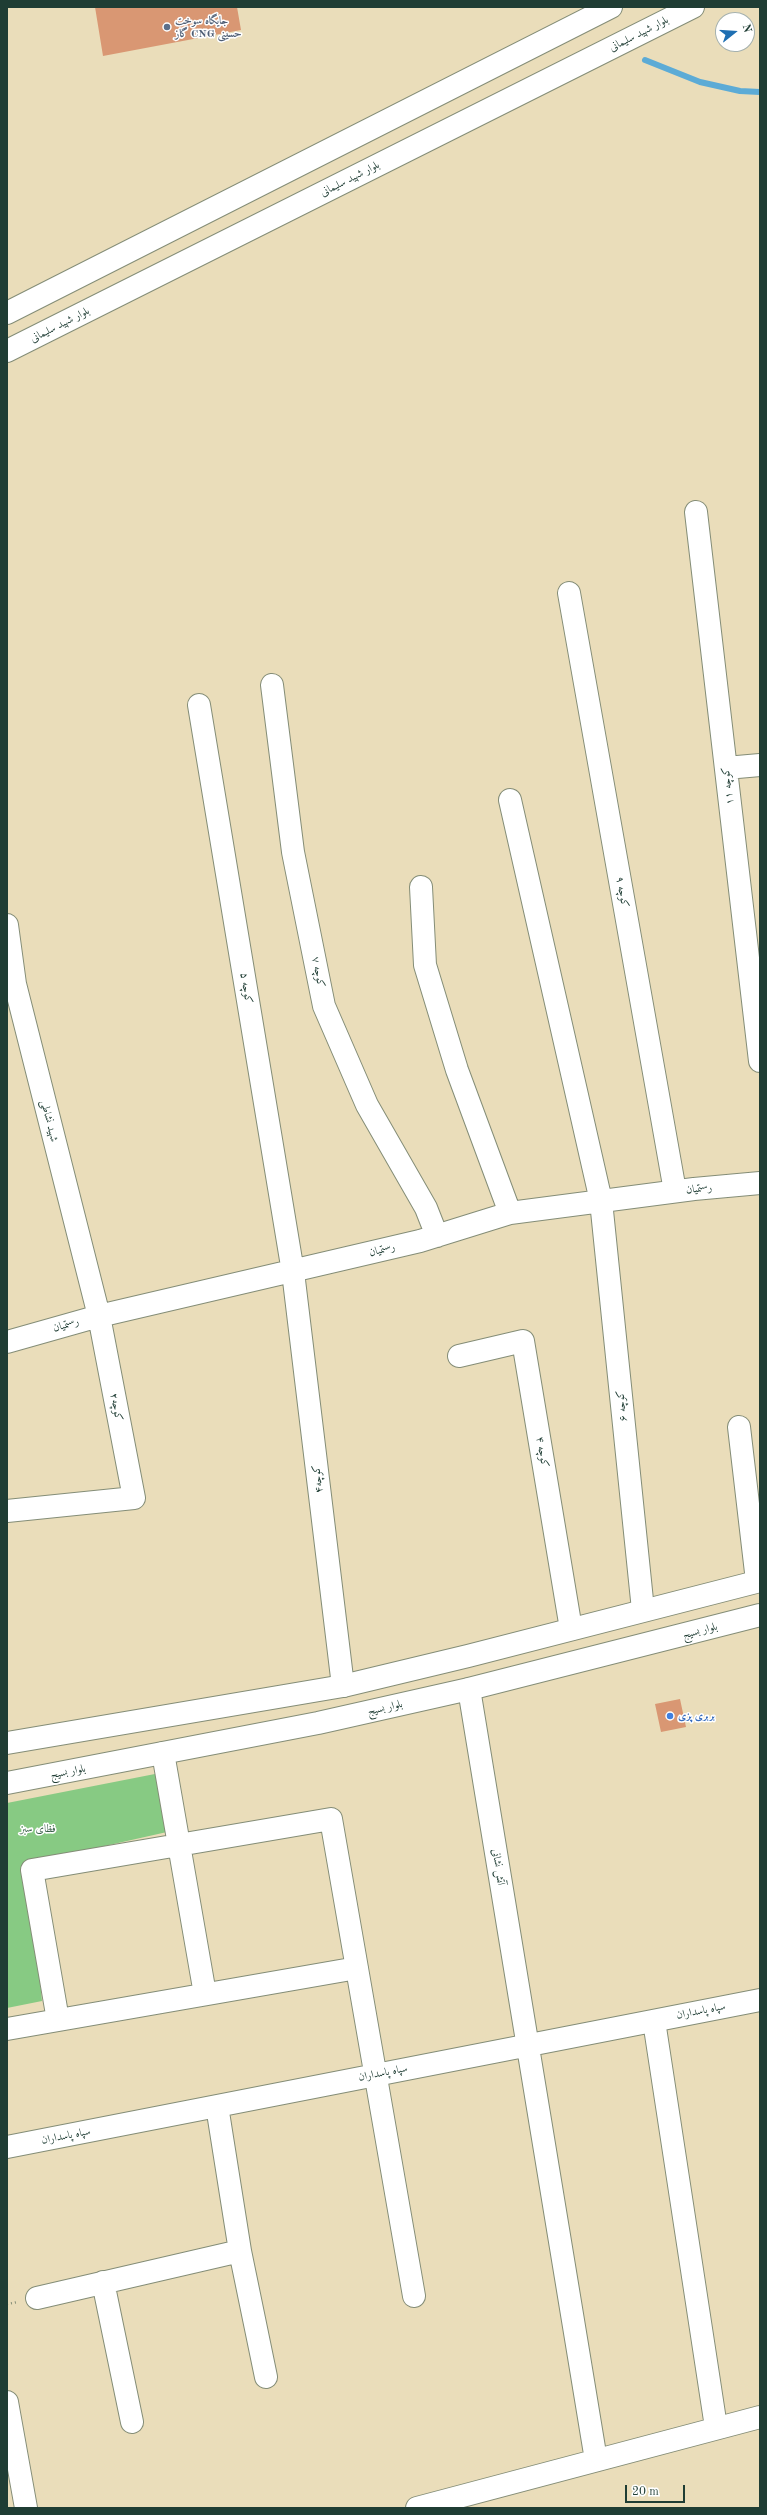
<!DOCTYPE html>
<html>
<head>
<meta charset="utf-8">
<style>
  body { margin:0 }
  #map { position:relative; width:767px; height:2515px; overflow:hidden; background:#eaddba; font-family:"Old Standard TT",serif }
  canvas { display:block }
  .frame { position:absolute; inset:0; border:8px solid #1f3d34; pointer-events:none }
  .north { position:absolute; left:715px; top:12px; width:40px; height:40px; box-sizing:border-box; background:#fff; border:1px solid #a5b1ae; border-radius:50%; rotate:73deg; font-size:11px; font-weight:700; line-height:16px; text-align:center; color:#1f3d34 }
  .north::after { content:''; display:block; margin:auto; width:14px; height:18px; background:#1f6fb2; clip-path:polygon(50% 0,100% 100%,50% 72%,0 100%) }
  .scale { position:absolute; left:625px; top:2485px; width:60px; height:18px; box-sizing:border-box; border:2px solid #1f3d34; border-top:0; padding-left:5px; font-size:12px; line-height:14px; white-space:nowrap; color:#1f3d34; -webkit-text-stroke:3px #fff; paint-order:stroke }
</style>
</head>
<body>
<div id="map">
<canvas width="767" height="2515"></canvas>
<div class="frame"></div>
<div class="north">N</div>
<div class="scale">20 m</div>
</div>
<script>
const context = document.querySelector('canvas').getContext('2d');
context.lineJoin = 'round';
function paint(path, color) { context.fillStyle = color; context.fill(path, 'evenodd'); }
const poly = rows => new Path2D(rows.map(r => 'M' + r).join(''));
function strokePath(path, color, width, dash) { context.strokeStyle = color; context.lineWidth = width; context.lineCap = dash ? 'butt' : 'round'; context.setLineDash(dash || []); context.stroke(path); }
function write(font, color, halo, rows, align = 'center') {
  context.font = font + ' "Old Standard TT",Amiri,serif'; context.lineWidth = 3; context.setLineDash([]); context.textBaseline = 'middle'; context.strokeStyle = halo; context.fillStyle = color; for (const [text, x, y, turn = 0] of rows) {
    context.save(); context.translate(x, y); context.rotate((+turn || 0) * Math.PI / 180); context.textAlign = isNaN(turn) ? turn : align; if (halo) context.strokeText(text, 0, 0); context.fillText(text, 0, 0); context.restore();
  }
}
const green = poly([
  [160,1773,167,1832,29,1863,42,2001,7,2008,7,1803]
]);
const stream = poly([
  [645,60,700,82,740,91,760,92]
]);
const building = poly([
  [95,7,237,7,241,30,103,56],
  [680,1699,686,1727,661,1732,655,1704]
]);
const path = poly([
  [7,2304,18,2302]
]);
const minor = poly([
  [696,512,760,1061],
  [569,593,675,1191],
  [272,685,293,852,324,1006,367,1105,426,1208,437,1236],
  [199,705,293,1272,343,1686],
  [726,768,760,765],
  [510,800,601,1201,643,1610],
  [421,887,425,965,457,1070,510,1213],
  [7,925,15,984,99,1316,134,1498,7,1511],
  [7,1342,99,1316,420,1241,510,1213,694,1189,760,1183],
  [459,1356,523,1341,571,1629],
  [739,1427,757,1581],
  [469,1689,596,2460],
  [163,1753,205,1994],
  [58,2020,32,1870,331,1819,414,2296],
  [654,2021,716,2427],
  [7,2029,357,1968],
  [7,2147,760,2000],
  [240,2251,266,2377],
  [103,2282,132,2422],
  [37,2298,240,2251,217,2106],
  [417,2508,760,2417]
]);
const major = poly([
  [7,1743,343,1686,468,1656,760,1581],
  [7,1783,318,1723,469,1689,760,1615],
  [7,2402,26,2508]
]);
const highway = poly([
  [7,313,611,7],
  [7,351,693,7]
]);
const markers = [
  [167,27,4,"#5c6f8a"],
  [670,1716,4,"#3f7fe0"]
];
const serviceNames = [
  ["جایگاه سوخت",175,21],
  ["گاز CNG حسینی",175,34]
];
const streetNames = [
  ["بلوار شهید سلیمانی",639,34,-27],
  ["بلوار شهید سلیمانی",350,179,-27],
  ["بلوار شهید سلیمانی",60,325,-27],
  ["کوچه ۱۱",728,786,-97],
  ["کوچه ۹",622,892,80],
  ["کوچه ۷",318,972,79],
  ["کوچه ۵",246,988,81],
  ["شهید نشاطی",49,1121,76],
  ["رستمیان",699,1189,-6],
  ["رستمیان",382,1250,-14],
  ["رستمیان",66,1325,-16],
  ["کوچه ۶",622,1406,-96],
  ["کوچه۲",116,1407,79],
  ["کوچه ۴",542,1452,80],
  ["کوچه۴",318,1479,-97],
  ["بلوار بسیج",700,1631,-15],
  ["بلوار بسیج",385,1708,-13],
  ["بلوار بسیج",68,1772,-11],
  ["آتش نشانی",498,1867,81],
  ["سپاه پاسداران",701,2011,-11],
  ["سپاه پاسداران",383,2073,-11],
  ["سپاه پاسداران",66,2136,-11]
];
const shopNames = [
  ["بربری پزی",678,1716]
];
const parkNames = [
  ["فظای سبز",38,1829]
];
paint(green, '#87ca83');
strokePath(stream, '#5cabd6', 6);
paint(building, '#d99773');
strokePath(minor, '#848d77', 24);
strokePath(major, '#848d77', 24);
strokePath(highway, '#848d77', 24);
strokePath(path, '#848d77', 2.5, [1, 3]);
strokePath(minor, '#fff', 22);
strokePath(major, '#fff', 22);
strokePath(highway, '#fff', 22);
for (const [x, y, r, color] of markers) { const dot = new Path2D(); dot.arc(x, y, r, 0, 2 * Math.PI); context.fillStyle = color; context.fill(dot); strokePath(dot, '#fff', 1.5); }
write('bold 11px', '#4e5e75', '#fff', serviceNames, 'left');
write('11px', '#1f3d34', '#fff', streetNames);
write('bold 11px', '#366cbe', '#fff', shopNames, 'left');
write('11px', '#396048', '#fff', parkNames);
</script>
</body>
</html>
